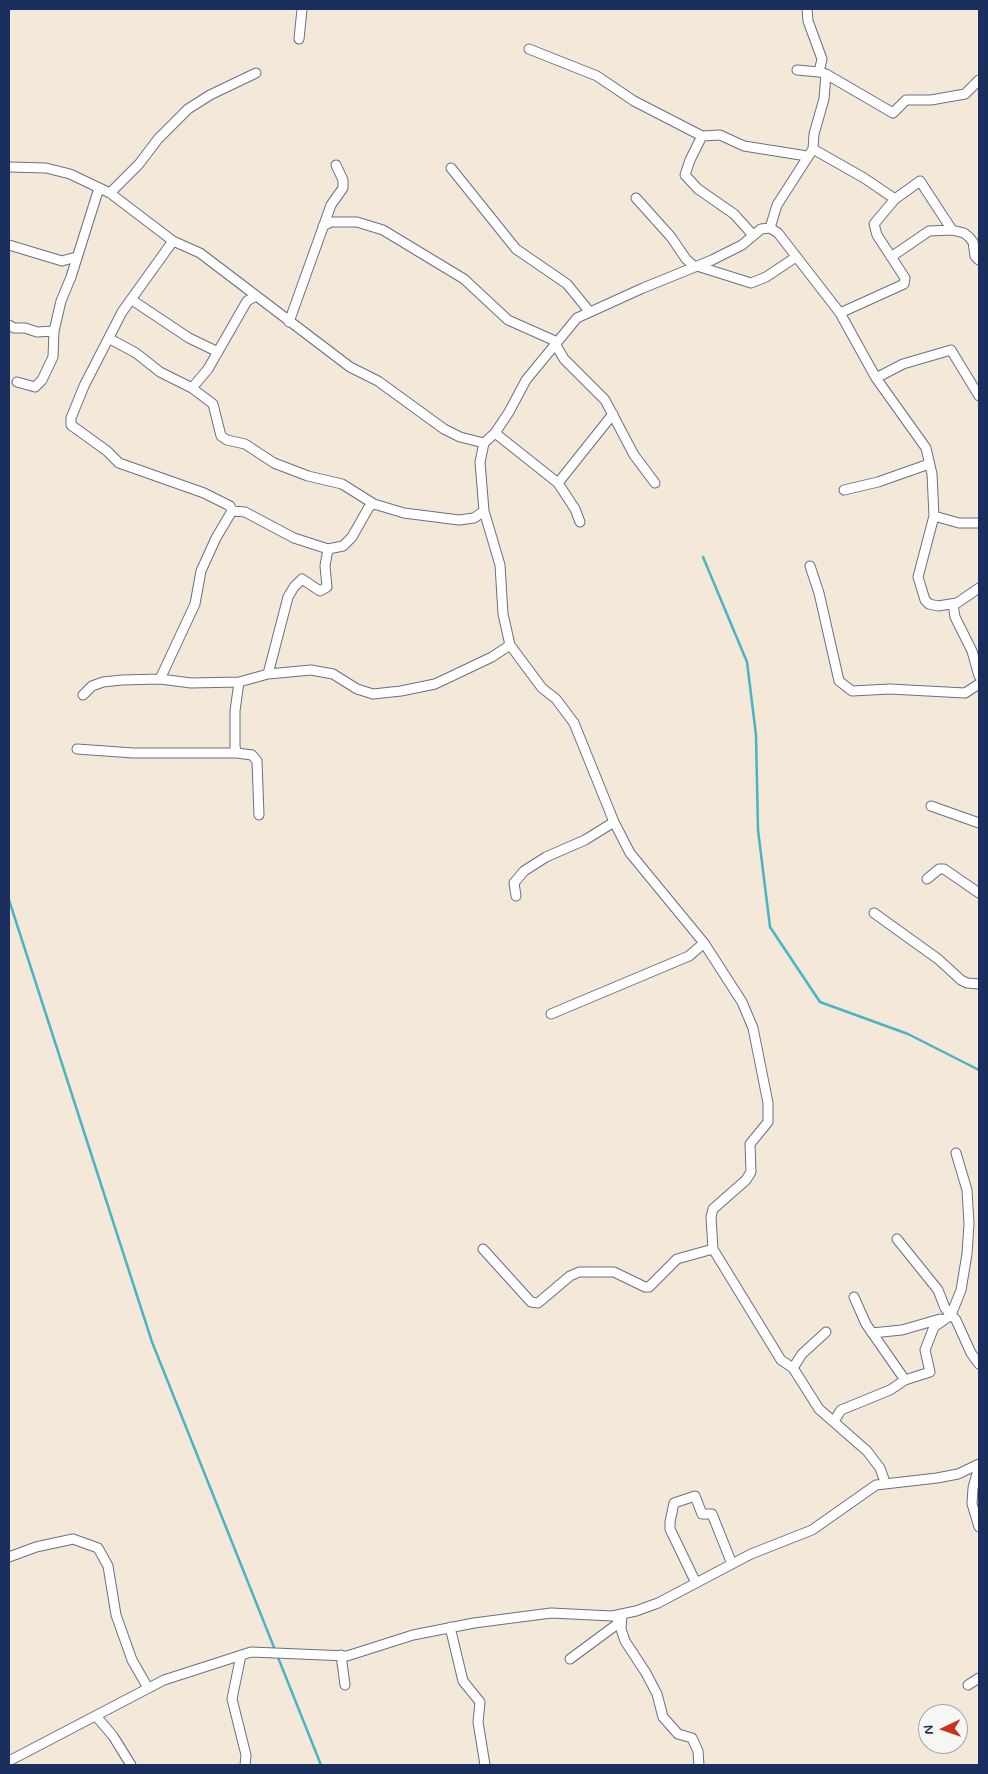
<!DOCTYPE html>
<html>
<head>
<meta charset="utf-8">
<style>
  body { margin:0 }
  #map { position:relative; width:988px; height:1774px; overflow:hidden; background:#f4e9d8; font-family:Mynerve,sans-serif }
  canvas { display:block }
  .frame { position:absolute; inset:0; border:10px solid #1b2f5e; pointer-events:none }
  .north { position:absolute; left:918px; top:1704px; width:50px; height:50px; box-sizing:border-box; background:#f6f6f2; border:1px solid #9ea6b7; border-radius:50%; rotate:267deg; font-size:14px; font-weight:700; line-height:20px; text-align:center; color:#1b2f5e }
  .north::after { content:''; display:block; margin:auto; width:18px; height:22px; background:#c8321e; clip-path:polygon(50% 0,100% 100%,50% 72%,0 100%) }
</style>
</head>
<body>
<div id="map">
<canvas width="988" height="1774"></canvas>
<div class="frame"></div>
<div class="north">N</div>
</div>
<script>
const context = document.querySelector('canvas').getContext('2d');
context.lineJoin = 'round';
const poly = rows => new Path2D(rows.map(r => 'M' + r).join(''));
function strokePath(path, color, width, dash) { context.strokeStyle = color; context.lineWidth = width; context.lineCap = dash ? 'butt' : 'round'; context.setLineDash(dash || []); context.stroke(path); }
const stream = poly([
  [703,557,747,662,756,735,758,830,770,927,820,1002,908,1034,979,1070],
  [9,900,152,1342,321,1765]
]);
const street = poly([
  [299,39,302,9],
  [529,49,597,76,634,101,702,136,720,135,744,146,807,156],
  [797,70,819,72],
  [826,74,893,113,906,100,931,100,965,94,979,80],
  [702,136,690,160,685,175,698,189,734,214,752,234],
  [813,149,864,178,895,199,920,181,952,230,964,233,969,237,973,242,975,256,979,260],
  [9,167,46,168,70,174,110,193,173,241,200,253,350,367,378,381,444,429,460,437,484,443],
  [451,168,516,249,567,284,589,311],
  [110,193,139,164,158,139,188,109,210,95,256,73],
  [636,198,671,237,686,259,695,267],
  [323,226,331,222,357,222,383,230,464,279,508,320,553,340,564,359,605,400,634,455,655,483],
  [770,228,777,205,813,149,814,134,824,99,826,74,819,72,822,59,808,21,807,9],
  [173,241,122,312,84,386,71,418,71,425,107,451,119,463,204,493,230,506,232,511],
  [9,245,62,261,76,257],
  [891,257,929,231,952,230],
  [697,266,751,283,766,277,796,257],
  [132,300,189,338,218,352],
  [840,313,904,284,905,278,877,235,874,224,895,199],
  [289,322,331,205,343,188,343,180,336,165],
  [9,325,14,328,25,328,37,332,54,331],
  [110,339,136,353,160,372,192,388,213,404,221,436,227,440,245,444,274,463,308,476,342,484,374,504,404,513,459,520,474,518,484,511],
  [876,378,903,364,951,350,979,396],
  [17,382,35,387,42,380,53,357,54,331,61,301,71,277,99,188],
  [192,388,208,369,247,301,256,296],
  [495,433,558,483,575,509,580,522],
  [558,483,613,414],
  [844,490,878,482,929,464],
  [934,516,959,523,979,523],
  [810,566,819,593,839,681,852,691,890,689,965,693,979,684],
  [953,604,955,617,972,651,979,676],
  [268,674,288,597,294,587,302,579,320,591,327,587,325,566,328,549],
  [160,679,195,604,201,571,216,538,232,511,245,512,294,538,328,549,343,546,352,537,369,507,374,504],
  [83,695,92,686,103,682,122,680,160,679,191,683,239,682],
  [77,749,133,753,237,753],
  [931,806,979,823],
  [259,815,257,761,252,755,237,753,235,747,235,711,239,682,268,674,311,670,333,674,357,689,373,694,401,691,435,684,492,657,510,645],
  [927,879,939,869,944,869,979,893],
  [516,896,514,883,524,871,546,857,585,840,614,822],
  [874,913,938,959,961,980,967,983,979,984],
  [551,1014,689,956,704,943],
  [897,1239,938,1290,945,1308,956,1320,971,1353,979,1364],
  [483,1249,531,1302,538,1303,570,1276,579,1272,614,1272,645,1287,649,1287,677,1259,713,1249],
  [854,1297,866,1324,905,1380],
  [872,1333,902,1330,940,1319],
  [793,1368,802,1354,826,1332],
  [834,1421,841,1410,890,1390,905,1380,930,1372,925,1350,934,1327,951,1315,961,1290,967,1254,969,1224,967,1190,956,1153],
  [979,1466,973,1488,972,1504,979,1527],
  [885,1482,880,1468,867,1451,819,1409,793,1368,781,1360,713,1249,711,1217,713,1209,746,1180,751,1172,750,1144,768,1122,768,1103,753,1028,742,1002,704,943,630,853,614,822,574,723,556,699,542,688,510,645,503,614,500,565,484,511,480,462,484,443,495,433,509,412,526,380,577,318,643,288,712,260,742,245,761,229,770,228,778,233,840,313,876,378,926,448,932,474,934,516,918,577,925,600,929,604,938,606,957,603,979,588],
  [9,1557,36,1547,73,1539,98,1548,108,1566,116,1615,132,1660,148,1688],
  [696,1583,670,1529,670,1522,674,1503,695,1496,702,1514,712,1514,732,1564],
  [622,1614,621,1629,625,1641,646,1673,657,1694,663,1717,678,1734,692,1738,698,1751,699,1765],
  [450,1627,463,1681,480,1702,478,1722,485,1765],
  [241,1655,232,1699,246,1755,245,1765],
  [341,1655,345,1685],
  [570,1659,616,1625,621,1616],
  [968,1685,979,1678],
  [96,1716,113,1736,131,1765],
  [9,1761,164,1680,251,1652,347,1656,413,1635,474,1623,551,1613,612,1616,636,1611,658,1603,751,1554,812,1530,876,1485,937,1478,958,1474,979,1464]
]);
strokePath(stream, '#48b4c4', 2.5);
strokePath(street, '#677089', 11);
strokePath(street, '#fff', 9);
</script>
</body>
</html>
